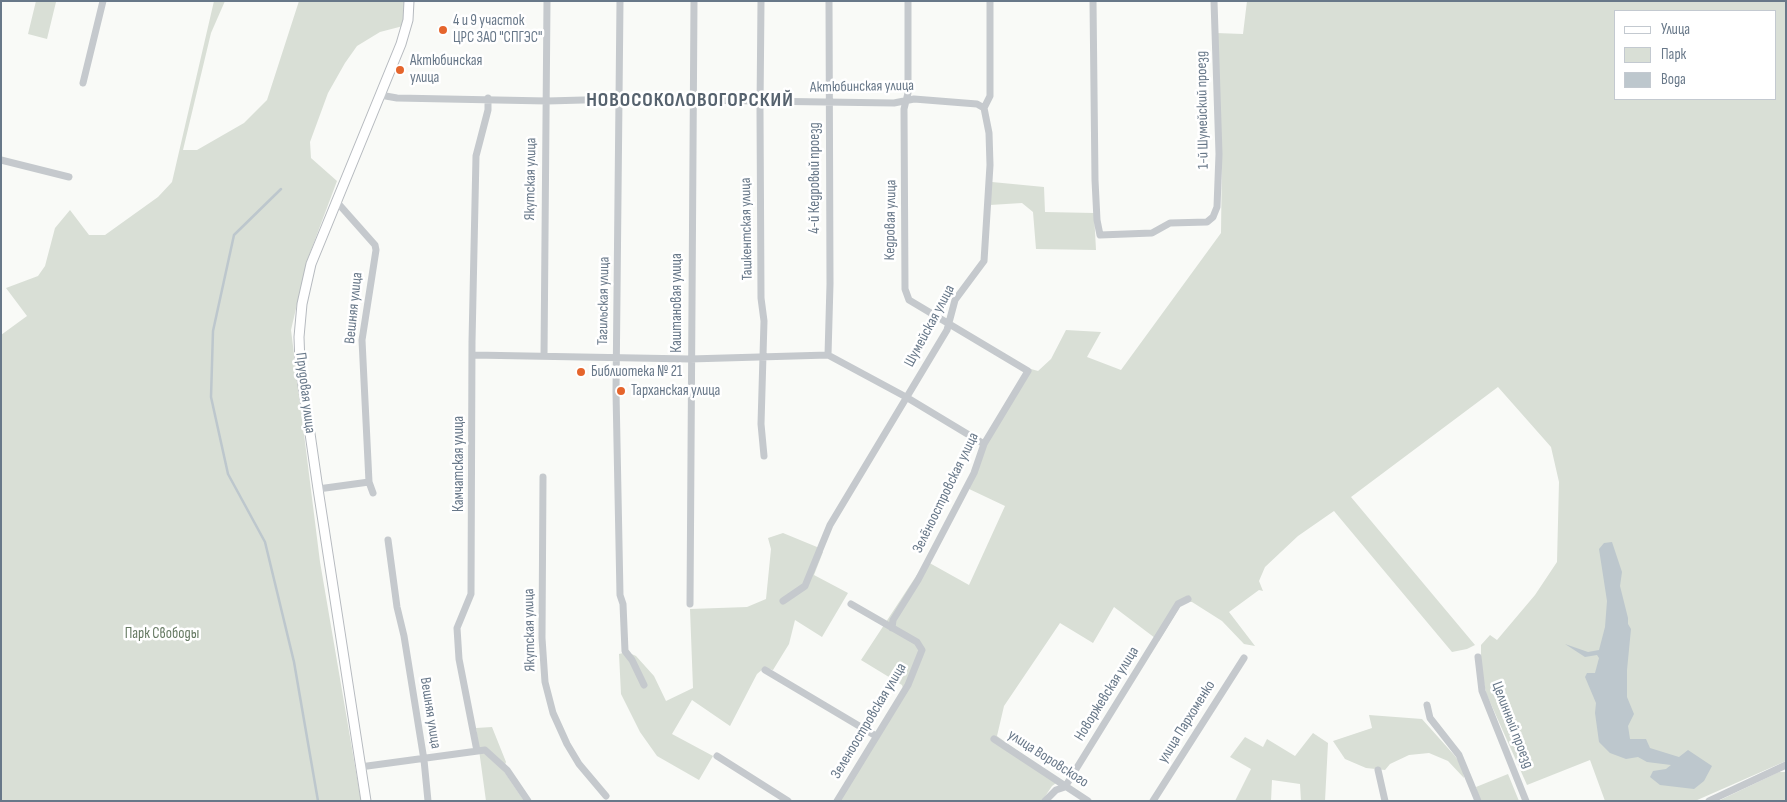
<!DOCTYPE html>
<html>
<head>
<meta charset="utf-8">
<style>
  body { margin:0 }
  #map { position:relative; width:1787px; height:802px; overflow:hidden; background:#f9faf7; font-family:"Sofia Sans Condensed",sans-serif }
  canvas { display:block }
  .frame { position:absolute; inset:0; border:2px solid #687889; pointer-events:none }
  .legend { position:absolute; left:1614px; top:10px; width:162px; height:90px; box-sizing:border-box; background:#fff; border:1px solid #c3c9d0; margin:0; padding:6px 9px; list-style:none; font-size:15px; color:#687889 }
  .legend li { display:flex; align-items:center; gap:10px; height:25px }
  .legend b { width:25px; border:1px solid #c3c9d0 }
</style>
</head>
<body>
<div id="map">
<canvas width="1787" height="802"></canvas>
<div class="frame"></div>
<ul class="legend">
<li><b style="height:6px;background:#fff"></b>Улица</li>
<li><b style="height:14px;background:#d9dfd6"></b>Парк</li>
<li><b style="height:14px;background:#bdc7cd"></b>Вода</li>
</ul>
</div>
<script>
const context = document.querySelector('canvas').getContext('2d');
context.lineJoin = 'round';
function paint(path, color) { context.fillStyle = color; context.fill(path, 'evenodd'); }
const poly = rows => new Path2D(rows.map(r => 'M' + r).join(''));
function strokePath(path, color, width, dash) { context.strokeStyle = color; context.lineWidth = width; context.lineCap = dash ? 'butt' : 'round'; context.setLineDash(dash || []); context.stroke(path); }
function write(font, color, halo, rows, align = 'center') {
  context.font = font + ' "Sofia Sans Condensed",sans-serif'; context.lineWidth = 5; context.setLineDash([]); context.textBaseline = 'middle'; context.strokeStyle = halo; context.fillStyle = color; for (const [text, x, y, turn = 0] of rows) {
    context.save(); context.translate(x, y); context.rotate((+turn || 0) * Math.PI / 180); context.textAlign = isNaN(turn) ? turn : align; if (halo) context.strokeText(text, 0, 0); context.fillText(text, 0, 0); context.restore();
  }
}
const green = poly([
  [36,1,56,2,47,39,28,34],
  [214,1,225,1,211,33,183,150,197,150,244,123,267,100,299,1,404,1,403,26,380,32,357,46,345,63,328,93,310,142,311,158,337,181,307,261,291,330,320,562,361,801,1,801,1,335,27,316,6,288,38,276,45,266,55,228,70,210,89,235,105,235,158,197,172,182],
  [1247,1,1786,1,1786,761,1695,801,1605,801,1590,760,1527,785,1486,693,1481,669,1481,645,1490,635,1497,640,1535,595,1557,562,1559,482,1551,447,1498,387,1351,497,1475,645,1467,649,1452,652,1334,511,1298,536,1265,567,1259,581,1263,591,1259,590,1229,612,1255,646,1244,644,1222,621,1192,602,1185,602,1181,605,1159,641,1114,607,1093,643,1060,623,1004,706,997,736,1059,781,1052,786,1042,801,840,801,905,695,902,685,861,660,926,561,969,585,1005,506,967,488,982,447,1031,369,1038,371,1051,359,1066,330,1101,332,1087,357,1121,370,1221,233,1222,153,1216,33,1243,34],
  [1616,11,1776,11,1776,99,1616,99],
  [992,182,1044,187,1045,212,1094,213,1096,250,1036,249,1033,212,1022,203,990,205],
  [783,533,817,547,823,552,814,575,848,593,822,637,795,620,789,644,773,670,764,668,757,674,730,726,692,700,672,734,713,756,699,780,657,756,640,732,621,694,619,654,627,652,636,656,654,676,666,701,693,688,690,609,747,607,766,599,771,549,768,538],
  [1369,715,1422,719,1455,756,1463,768,1464,778,1448,761,1429,753,1409,755,1390,764,1385,770,1366,768,1345,759,1333,741,1372,728],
  [492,727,506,762,503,770,524,801,486,801,476,728],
  [1313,733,1328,743,1325,801,1301,801,1300,784,1272,780,1271,801,1235,801,1251,769,1230,757,1245,737,1263,747,1267,739,1295,756],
  [1779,772,1786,772,1786,801,1718,801],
  [1508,774,1519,801,1480,801,1476,787]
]);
const water = poly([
  [1612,542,1622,572,1620,586,1628,618,1628,624,1631,629,1627,670,1627,697,1634,714,1628,726,1630,739,1646,739,1650,748,1679,757,1688,750,1712,766,1704,781,1694,789,1660,785,1650,777,1653,771,1666,769,1671,765,1647,762,1638,757,1626,759,1610,753,1599,742,1595,713,1596,703,1585,677,1587,673,1595,673,1599,658,1597,655,1585,657,1565,644,1588,652,1599,650,1605,627,1607,601,1599,549,1604,543]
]);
const stream = poly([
  [281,189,234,235,213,331,211,397,228,474,265,542,294,662,318,801]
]);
const minor = poly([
  [620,1,616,392,620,595,623,604,625,651,632,660,644,685],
  [761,1,760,109,761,298,764,321,761,424,764,456],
  [1093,1,1095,180,1097,220,1100,235,1152,233,1170,223,1207,222,1213,217,1217,207,1219,154,1214,1],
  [83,83,103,1],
  [380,95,397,98,547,101,620,99,894,103,914,99,977,104,984,108],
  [1,160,69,177],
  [336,201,375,245,376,250,362,340,369,482,373,493],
  [473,355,690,359,828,355,906,397,984,444],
  [828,355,830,284,829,1],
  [544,356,547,1],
  [543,477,542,638,545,682,553,713,567,744,579,764,606,796],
  [318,489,369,482],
  [388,540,397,607,404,636,424,760,428,801],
  [783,601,805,586,830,525,947,330,955,300,984,261,990,165,989,133,984,108,990,96,990,1],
  [690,604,694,1],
  [892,628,893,620,918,580,974,473,984,444,1028,371,909,300,905,289,904,109,908,93,908,1],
  [1478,657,1482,691,1526,801],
  [765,670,876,736],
  [1427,705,1430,718,1459,755,1478,801],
  [994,739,1088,801],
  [477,751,459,659,457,628,471,594,472,342,476,156,488,110,488,98],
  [717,756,788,801],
  [360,767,485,750,507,770,528,801],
  [1378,770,1385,801],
  [837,801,908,685,922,650,917,642,851,604],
  [1045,801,1056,790,1065,787,1178,604,1188,599],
  [1153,801,1244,658],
  [1709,801,1786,765]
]);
const major = poly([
  [366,801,318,489,300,364,299,337,302,304,311,264,401,44,408,20,409,1]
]);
const markers = [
  [443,30,5,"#e5652c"],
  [400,70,5,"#e5652c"],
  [581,372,5,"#e5652c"],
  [621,391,5,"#e5652c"]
];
const poiNames = [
  ["4 и 9 участок",453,21],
  ["ЦРС ЗАО \"СПГЭС\"",453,38],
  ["Актюбинская",410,61],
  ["улица",410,78],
  ["Библиотека № 21",591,372],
  ["Тарханская улица",631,391]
];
const streetNames = [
  ["Актюбинская улица",862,87,-1],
  ["1-й Шумейский проезд",1203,110,-91],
  ["4-й Кедровый проезд",815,178,-90],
  ["Якутская улица",531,179,-89],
  ["Кедровая улица",891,220,-89],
  ["Ташкентская улица",747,229,-91],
  ["Тагильская улица",604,301,-89],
  ["Каштановая улица",677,303,-90],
  ["Вешняя улица",354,308,-84],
  ["Шумейская улица",930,326,-62],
  ["Прудовая улица",305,393,83],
  ["Камчатская улица",459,464,-90],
  ["Зелёноостровская улица",946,493,-64],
  ["Якутская улица",530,630,-91],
  ["Новоржевская улица",1107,694,-58],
  ["Вешняя улица",430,713,81],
  ["Зеленоостровская улица",869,721,-59],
  ["улица Пархоменко",1187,722,-58],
  ["Целинный проезд",1512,725,69],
  ["улица Воровского",1048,759,33]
];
const parkNames = [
  ["Парк Свободы",162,634]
];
const districtNames = [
  ["НОВОСОКОЛОВОГОРСКИЙ",690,101]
];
paint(green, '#d9dfd6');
paint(water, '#bdc7cd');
strokePath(stream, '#bdc7cd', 2.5);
strokePath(major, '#b6babf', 11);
strokePath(minor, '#c5c9cd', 7);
strokePath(major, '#fff', 9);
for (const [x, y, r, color] of markers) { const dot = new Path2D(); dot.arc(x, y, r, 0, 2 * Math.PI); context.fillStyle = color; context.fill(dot); strokePath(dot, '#fff', 2); }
write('15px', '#687889', '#fff', poiNames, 'left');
write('15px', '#687889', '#fff', streetNames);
write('15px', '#667a63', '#fff', parkNames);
context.letterSpacing = '1px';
write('bold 20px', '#56626e', '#fff', districtNames);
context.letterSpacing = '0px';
</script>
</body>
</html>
